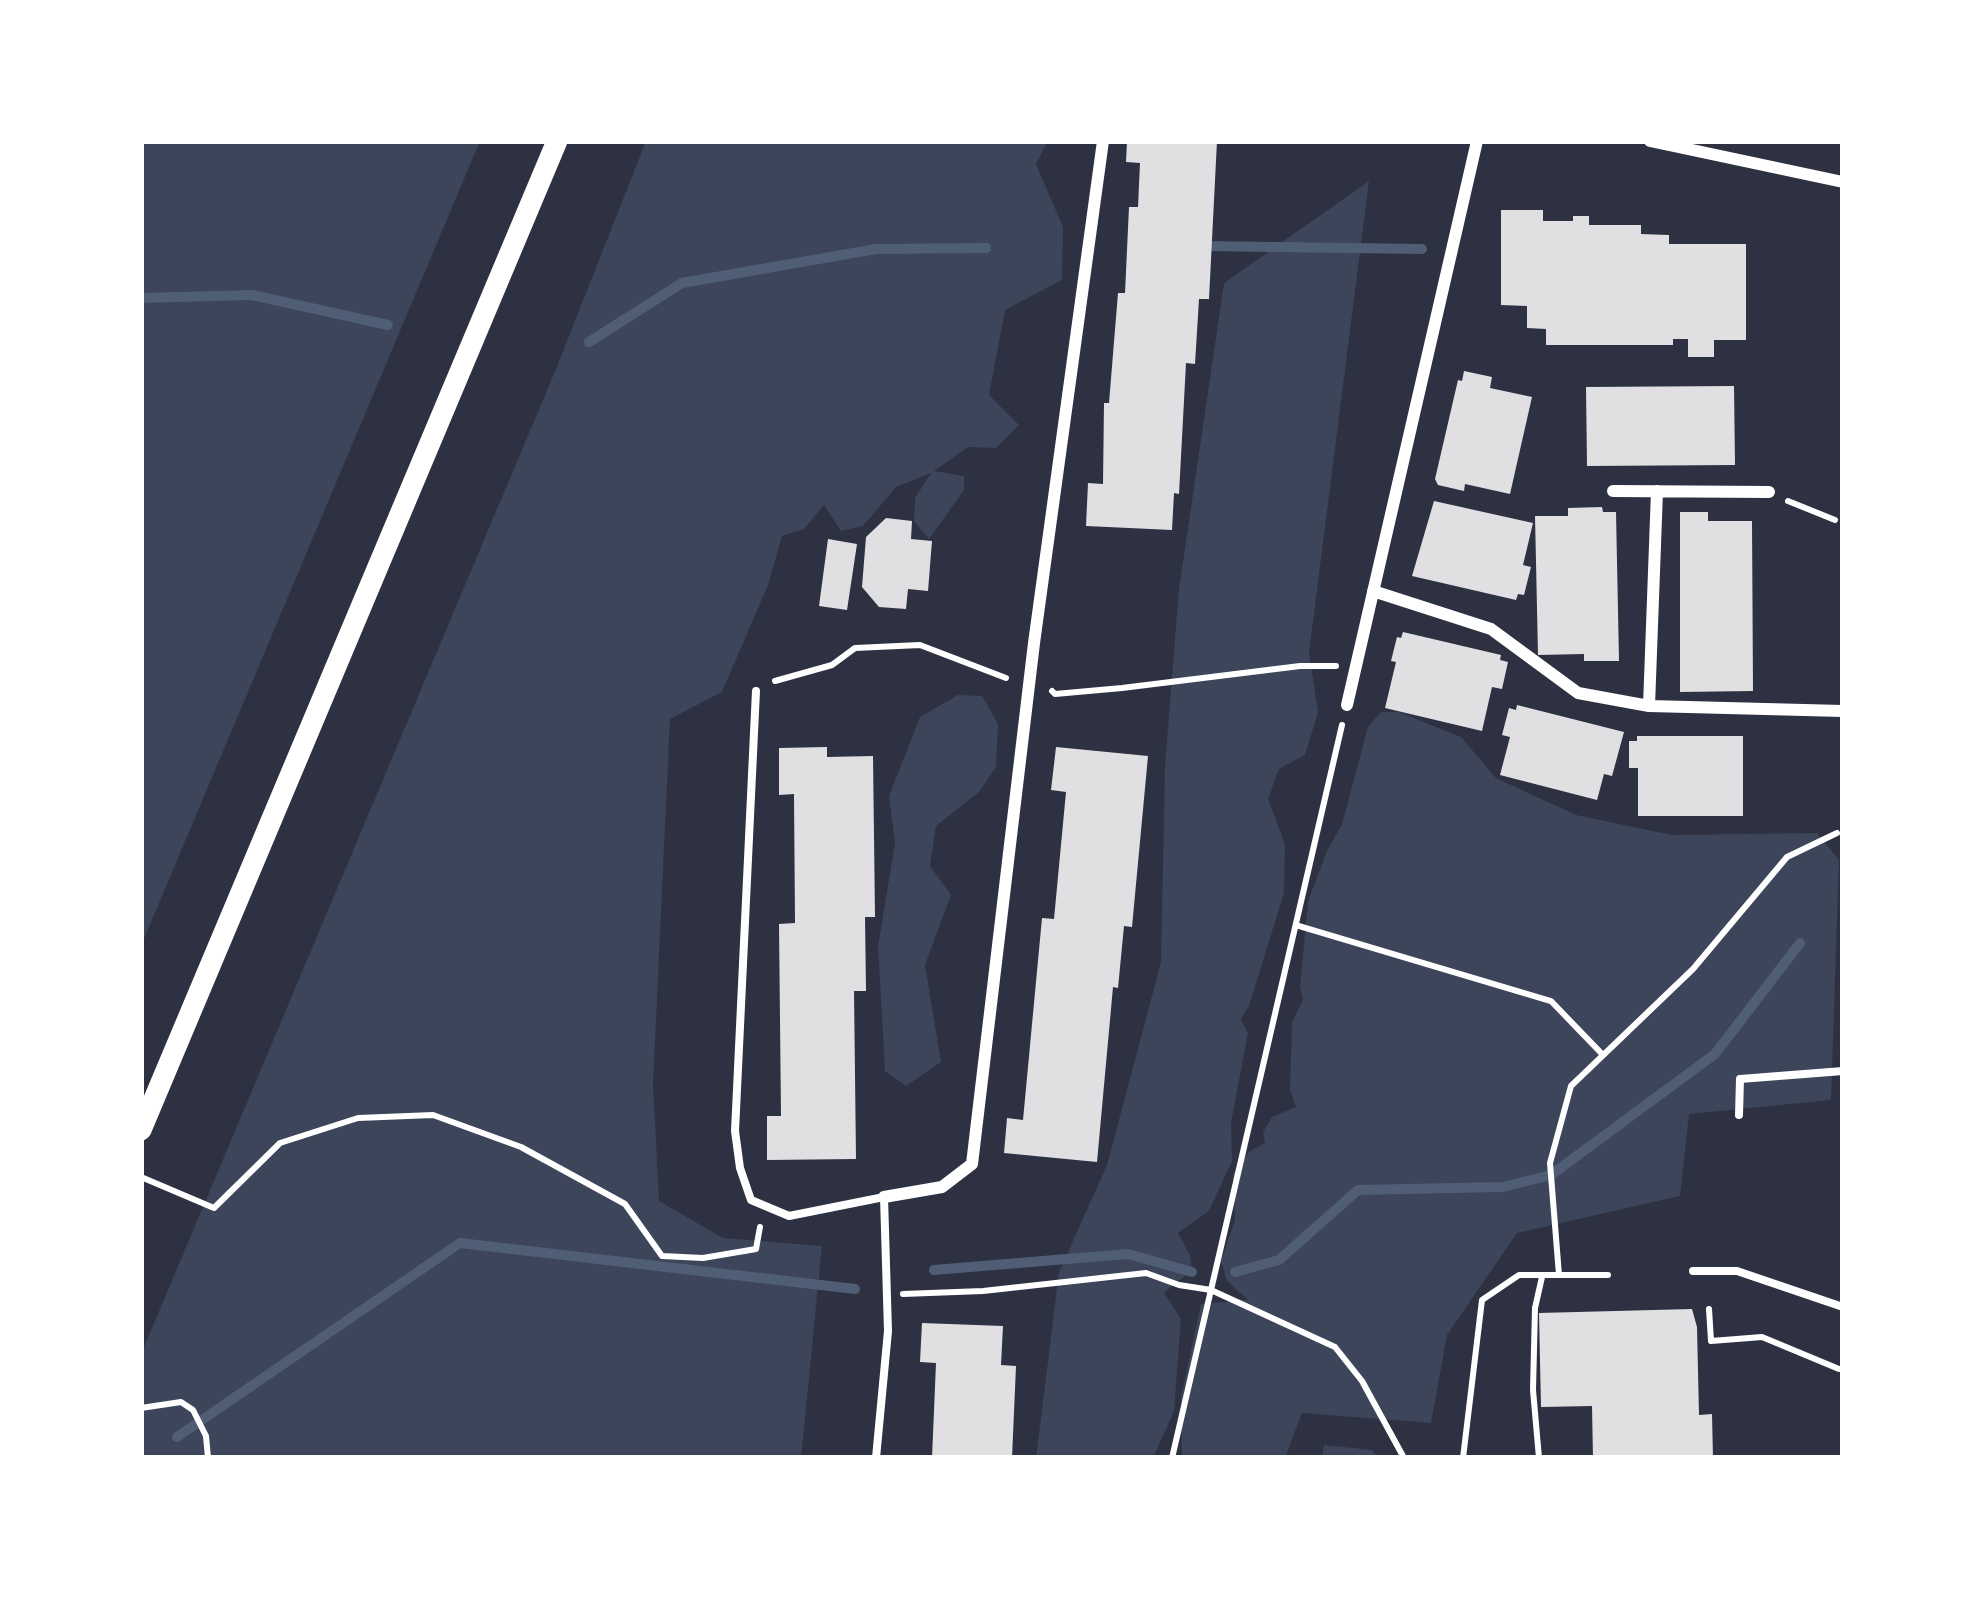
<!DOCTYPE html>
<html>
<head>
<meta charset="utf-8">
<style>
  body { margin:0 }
  #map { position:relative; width:1984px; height:1599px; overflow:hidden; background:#2d3142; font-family:Arial,sans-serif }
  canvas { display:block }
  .frame { position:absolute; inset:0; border:144px solid #fff; pointer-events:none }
</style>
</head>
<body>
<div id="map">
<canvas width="1984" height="1599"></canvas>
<div class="frame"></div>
</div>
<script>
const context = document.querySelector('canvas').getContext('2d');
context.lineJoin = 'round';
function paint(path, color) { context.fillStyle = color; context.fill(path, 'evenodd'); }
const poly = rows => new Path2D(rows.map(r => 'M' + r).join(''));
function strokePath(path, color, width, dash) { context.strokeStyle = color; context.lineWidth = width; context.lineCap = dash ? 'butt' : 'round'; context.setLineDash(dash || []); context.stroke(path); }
const green = poly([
  [141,141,480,141,141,946],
  [646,141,1048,141,1036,164,1063,227,1062,280,1005,310,989,395,1019,425,996,448,968,447,934,471,964,476,964,490,929,539,914,521,915,498,931,473,896,487,863,526,841,531,824,505,804,529,782,536,768,585,722,692,670,719,653,1084,659,1201,723,1238,822,1246,801,1458,145,1458,141,1443,141,1354,556,369],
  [1369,181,1309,653,1318,712,1305,755,1279,769,1268,799,1285,844,1284,893,1249,1006,1241,1019,1248,1033,1231,1123,1232,1161,1209,1211,1178,1233,1190,1255,1192,1270,1164,1293,1181,1319,1174,1411,1153,1458,1036,1458,1059,1272,1107,1165,1161,962,1165,766,1179,589,1224,283],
  [958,695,982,696,998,724,996,767,979,792,936,826,930,866,951,895,925,965,941,1062,906,1086,885,1071,878,946,895,843,889,796,920,717],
  [1381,712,1399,712,1461,737,1496,778,1576,815,1672,835,1817,833,1839,860,1831,1100,1689,1114,1680,1196,1517,1233,1447,1335,1431,1423,1302,1413,1285,1458,1182,1458,1181,1397,1201,1304,1248,1300,1227,1281,1221,1261,1235,1220,1233,1173,1250,1151,1265,1143,1263,1132,1272,1117,1296,1107,1290,1090,1292,1022,1303,1000,1300,987,1308,901,1327,851,1342,824,1368,727],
  [1324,1445,1372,1450,1378,1458,1322,1458]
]);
const stream = poly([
  [1202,246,1422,249],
  [141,298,252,295,388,325],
  [589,342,682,283,876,249,986,248],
  [934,1270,1128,1254,1192,1272],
  [1235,1272,1279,1260,1358,1190,1503,1187,1551,1175,1715,1054,1800,943],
  [177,1437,460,1243,855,1289]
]);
const building = poly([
  [1127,141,1217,141,1209,299,1199,299,1195,364,1186,363,1179,494,1174,493,1172,530,1086,526,1088,483,1103,484,1104,403,1109,403,1118,293,1125,293,1129,207,1138,207,1140,163,1126,162],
  [1501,210,1543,210,1543,221,1573,221,1573,216,1589,216,1589,225,1641,225,1641,234,1669,235,1669,244,1746,244,1746,340,1714,340,1714,357,1688,357,1688,339,1673,339,1673,345,1546,345,1546,329,1527,328,1527,306,1501,305],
  [1464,371,1492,377,1490,388,1532,397,1510,494,1465,484,1464,491,1438,485,1435,479,1458,380,1462,381],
  [1734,386,1735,465,1587,466,1586,387],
  [1434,501,1533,523,1523,565,1531,567,1524,595,1518,594,1516,600,1412,576],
  [1602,507,1603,512,1616,512,1619,661,1584,661,1584,654,1538,655,1535,516,1568,516,1568,508],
  [1680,512,1708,512,1708,521,1752,521,1753,691,1680,692],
  [886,518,912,521,911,539,932,541,928,591,908,589,906,609,879,607,862,587,866,537],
  [828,539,857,544,847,610,819,606],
  [1403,632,1501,655,1500,660,1508,662,1502,689,1492,687,1482,731,1385,708,1396,662,1391,661,1397,637,1401,638],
  [1517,705,1624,732,1612,776,1604,774,1597,800,1500,775,1510,737,1502,735,1509,708,1516,710],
  [1637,736,1743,736,1743,816,1638,816,1638,768,1629,768,1629,741,1637,741],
  [827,747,827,757,873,756,875,917,865,917,866,991,854,991,856,1159,767,1160,767,1116,781,1116,779,924,795,923,794,794,779,795,779,748],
  [1056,747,1148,756,1132,927,1124,926,1118,988,1113,987,1097,1162,1004,1153,1007,1118,1023,1120,1042,918,1054,919,1066,792,1051,790],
  [1692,1309,1697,1327,1699,1415,1712,1414,1713,1458,1593,1458,1592,1406,1541,1407,1539,1313],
  [922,1323,1003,1326,1001,1365,1016,1366,1012,1458,932,1458,936,1363,920,1362]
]);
const path = poly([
  [1788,501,1835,520],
  [775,681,832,665,855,648,920,645,1006,678],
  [1052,691,1055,694,1122,688,1300,666,1336,666],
  [1296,925,1551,1001,1603,1055],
  [141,1177,214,1208,280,1143,358,1118,433,1115,521,1147,625,1204,662,1256,703,1258,756,1249,760,1227],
  [1559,1275,1550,1163,1571,1086,1693,969,1787,857,1837,833],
  [903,1294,983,1291,1146,1273,1179,1285,1211,1290,1335,1347,1362,1381,1404,1458],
  [1709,1309,1711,1341,1762,1337,1839,1369],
  [141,1408,181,1402,193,1410,206,1436,208,1458],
  [1172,1458,1342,725],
  [1463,1458,1482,1300,1519,1275,1608,1275],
  [1539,1458,1533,1390,1535,1308,1542,1277]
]);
const service = poly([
  [756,691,735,1131,740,1168,751,1200,789,1216,884,1197,888,1331,876,1458],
  [1739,1115,1740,1079,1843,1071],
  [1693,1271,1737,1271,1843,1307]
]);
const minor = poly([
  [1650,141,1843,182],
  [1613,491,1769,492],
  [1373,591,1491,629,1578,693,1649,706,1843,711],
  [1347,705,1477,141],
  [1649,706,1657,491],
  [884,1197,942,1187,972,1164,1034,643,1103,141]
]);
const secondary = poly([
  [141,1130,557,141]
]);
paint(green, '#3c4559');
strokePath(stream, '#4f5d75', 10);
paint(building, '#e0e0e3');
strokePath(path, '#fff', 6);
strokePath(service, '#fff', 8);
strokePath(minor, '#fff', 12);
strokePath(secondary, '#fff', 21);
</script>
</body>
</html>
